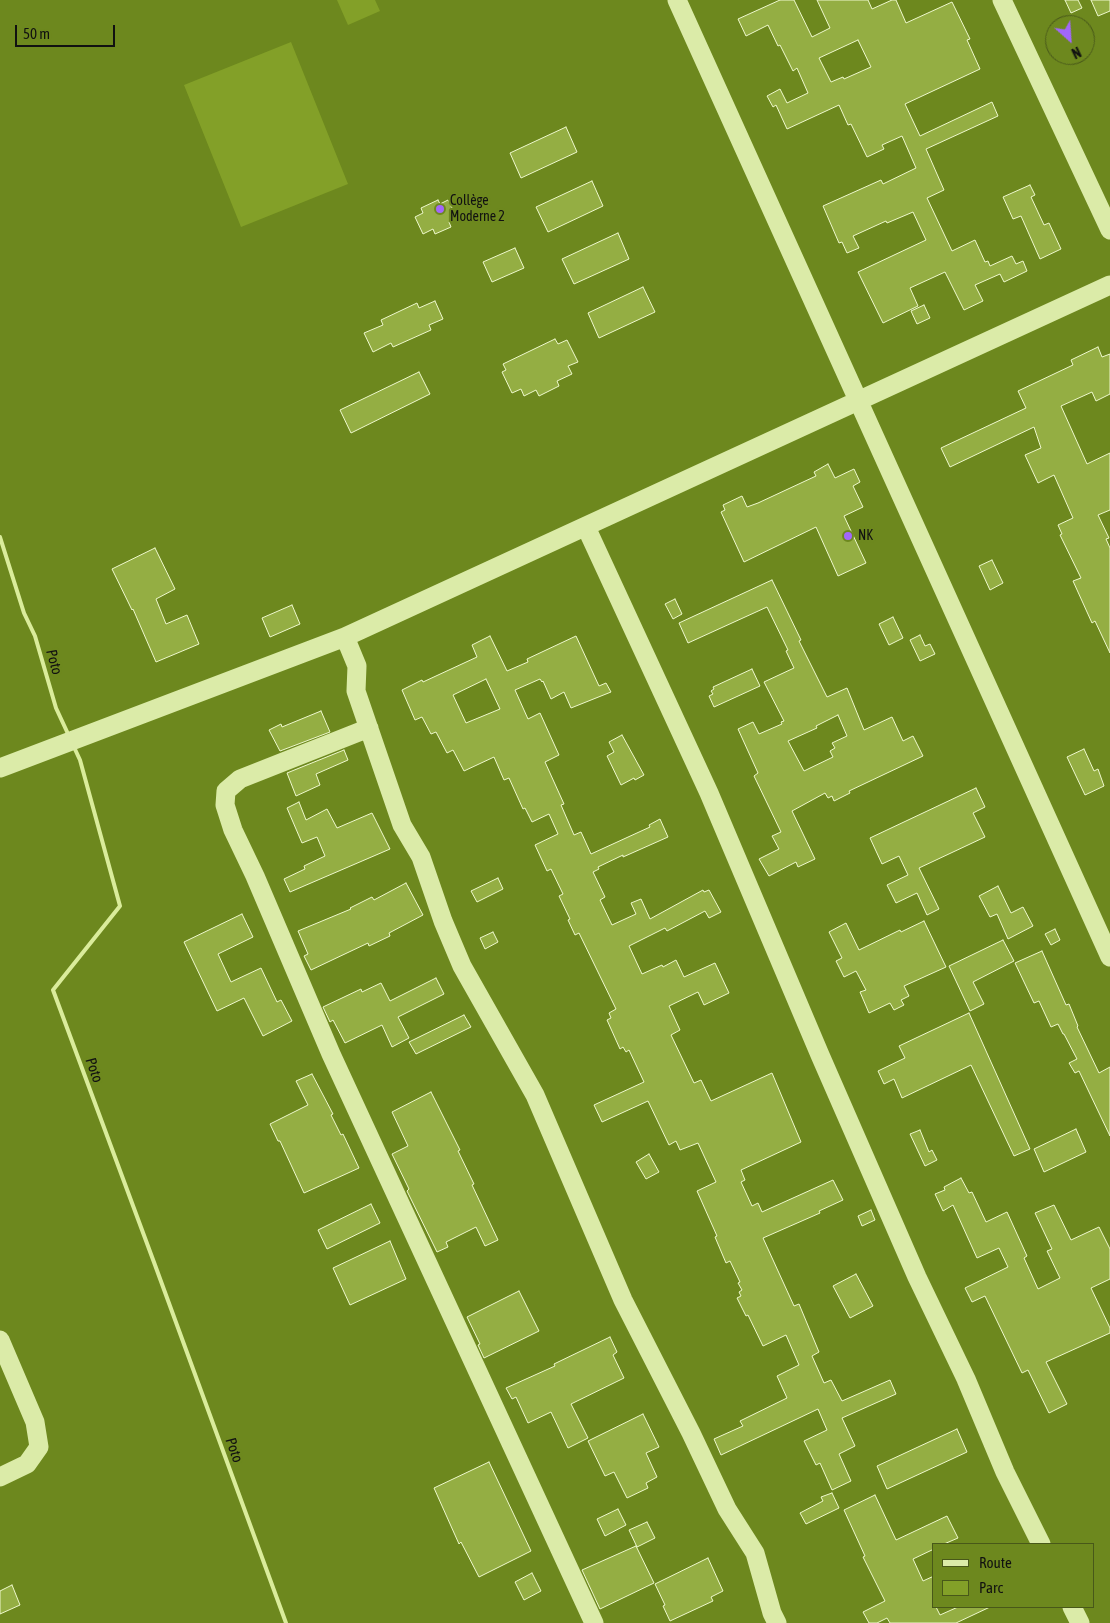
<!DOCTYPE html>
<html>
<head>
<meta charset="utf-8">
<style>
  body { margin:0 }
  #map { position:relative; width:1110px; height:1623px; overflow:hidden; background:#6d881e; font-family:"Asap Condensed",sans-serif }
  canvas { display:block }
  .legend { position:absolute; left:932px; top:1543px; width:162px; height:65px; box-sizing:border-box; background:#6d881e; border:1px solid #485819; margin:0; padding:6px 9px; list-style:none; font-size:15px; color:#111 }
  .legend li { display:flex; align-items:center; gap:10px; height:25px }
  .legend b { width:25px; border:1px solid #485819 }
  .north { position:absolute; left:1045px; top:15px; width:50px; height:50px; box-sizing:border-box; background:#6d881e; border:1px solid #485819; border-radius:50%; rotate:154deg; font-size:14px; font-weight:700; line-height:20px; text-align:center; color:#111 }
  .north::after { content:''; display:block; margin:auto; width:18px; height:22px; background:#a267fa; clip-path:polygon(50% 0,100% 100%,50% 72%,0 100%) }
  .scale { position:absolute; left:15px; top:25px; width:100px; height:22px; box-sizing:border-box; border:2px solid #111; border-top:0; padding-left:6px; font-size:15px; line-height:18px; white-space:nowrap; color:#111; -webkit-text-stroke:4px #6d881e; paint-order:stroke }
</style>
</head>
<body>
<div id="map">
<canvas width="1110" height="1623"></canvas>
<ul class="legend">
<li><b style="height:6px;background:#dbeba8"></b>Route</li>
<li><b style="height:14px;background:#83a028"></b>Parc</li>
</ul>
<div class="north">N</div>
<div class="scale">50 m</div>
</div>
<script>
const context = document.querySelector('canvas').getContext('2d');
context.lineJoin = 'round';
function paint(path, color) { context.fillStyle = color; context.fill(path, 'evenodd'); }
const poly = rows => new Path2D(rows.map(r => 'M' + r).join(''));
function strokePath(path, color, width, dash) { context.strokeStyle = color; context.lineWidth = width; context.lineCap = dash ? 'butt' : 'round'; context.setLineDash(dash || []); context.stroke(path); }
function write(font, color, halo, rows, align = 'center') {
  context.font = font + ' "Asap Condensed",sans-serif'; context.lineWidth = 4.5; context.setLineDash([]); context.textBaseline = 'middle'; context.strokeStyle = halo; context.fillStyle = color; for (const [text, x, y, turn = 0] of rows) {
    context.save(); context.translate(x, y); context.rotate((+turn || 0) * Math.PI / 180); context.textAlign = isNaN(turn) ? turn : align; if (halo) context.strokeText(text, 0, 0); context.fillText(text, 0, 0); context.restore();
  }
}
const green = poly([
  [337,0,375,0,380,11,348,25],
  [291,42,348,184,241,227,184,85]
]);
const stream = poly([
  [0,537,24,613,35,636,56,708,69,736],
  [73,745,80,760,120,906,53,990,155,1265,286,1623]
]);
const building = poly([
  [780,0,794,0,812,37,830,28,817,0,868,0,872,9,892,0,896,0,906,23,952,2,970,39,967,40,980,69,905,104,920,136,992,102,998,116,926,149,944,190,927,198,952,251,975,240,985,262,988,261,990,266,1012,256,1016,264,1023,261,1027,271,1004,282,1000,274,975,285,983,301,964,310,945,272,910,288,918,306,883,323,858,272,926,240,913,212,887,223,886,221,853,236,859,248,847,253,842,242,839,243,823,206,881,180,883,184,916,168,902,136,882,145,884,149,867,157,851,124,848,125,839,105,787,129,776,105,773,107,767,96,780,89,787,103,808,93,797,68,793,71,780,45,778,46,768,25,746,36,738,19,780,0],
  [858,40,871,67,844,79,843,77,831,82,819,58,858,40],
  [1065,0,1078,0,1082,8,1071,13,1065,0],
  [1091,0,1110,0,1110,11,1098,16,1091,0],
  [566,127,577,152,521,178,510,153,566,127],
  [592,181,603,206,548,232,536,207,592,181],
  [1030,185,1035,195,1031,197,1044,225,1049,223,1061,249,1040,259,1021,216,1013,219,1003,197,1030,185],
  [438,200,440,204,448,200,457,218,449,222,451,227,435,234,433,229,423,234,415,217,423,213,421,208,438,200],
  [618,233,629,259,574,284,562,259,618,233],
  [515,248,524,268,492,282,483,262,515,248],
  [643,287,655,312,599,338,588,313,643,287],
  [435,301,443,319,429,325,431,330,393,347,391,343,373,352,364,333,383,325,381,320,417,303,419,308,435,301],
  [924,305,930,318,917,324,911,311,924,305],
  [555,339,558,344,567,340,578,362,568,366,572,374,557,381,559,386,539,396,536,390,524,396,521,389,512,393,502,372,506,370,503,364,555,339],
  [1098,347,1102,357,1110,354,1110,394,1096,401,1092,392,1061,406,1087,464,1110,453,1110,510,1098,515,1109,538,1106,539,1110,548,1110,653,1095,621,1092,623,1073,581,1081,578,1060,535,1062,534,1058,525,1073,518,1054,475,1038,483,1025,455,1041,448,1034,427,950,467,941,448,1026,408,1018,391,1073,365,1071,360,1098,347],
  [419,372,430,394,351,433,340,410,419,372],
  [828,464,835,478,854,469,860,482,853,486,863,507,844,516,866,563,838,576,816,527,744,562,721,512,725,510,723,505,742,496,747,507,758,503,816,476,814,472,828,464],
  [155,548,175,589,156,599,166,624,187,615,199,644,156,662,133,609,132,610,112,569,155,548],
  [992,560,1003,583,990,590,979,566,992,560],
  [772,580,801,640,799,641,827,697,847,688,864,730,892,717,903,741,913,736,923,756,849,791,850,793,834,801,832,796,828,798,825,793,792,811,815,859,798,867,796,862,769,876,759,859,779,849,772,836,781,832,754,776,758,773,738,729,753,722,759,734,782,724,781,722,784,721,764,682,794,668,786,651,788,650,767,607,688,643,679,623,772,580],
  [838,715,847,736,832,743,835,748,830,751,833,757,804,771,788,741,817,728,816,726,838,715],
  [675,599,682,614,673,619,665,604,675,599],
  [292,605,300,624,270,637,262,618,292,605],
  [893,617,903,638,889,645,879,624,893,617],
  [920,635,925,646,930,644,935,654,920,661,910,640,920,635],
  [490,636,507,671,528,662,527,659,576,636,599,686,606,683,611,692,571,708,564,692,551,699,543,681,542,682,540,679,515,690,528,719,540,713,559,755,545,762,564,804,561,805,574,835,581,832,591,854,650,827,649,825,660,819,668,837,623,857,623,855,598,867,599,869,593,872,605,897,600,900,612,925,636,914,631,903,641,899,650,919,703,890,704,892,709,890,721,912,709,918,705,911,667,931,665,928,629,946,642,974,662,965,663,967,676,960,684,977,715,963,729,993,704,1005,698,992,669,1006,680,1030,671,1035,694,1083,701,1080,711,1101,772,1073,801,1142,741,1170,745,1180,741,1182,752,1206,758,1203,762,1212,833,1180,843,1200,819,1211,820,1213,763,1238,794,1306,799,1304,819,1352,812,1356,824,1383,831,1380,842,1401,890,1380,896,1394,842,1418,855,1446,839,1454,851,1481,832,1490,820,1463,816,1465,804,1441,827,1430,818,1409,721,1455,714,1439,743,1426,740,1421,787,1398,777,1376,799,1365,786,1335,763,1346,748,1315,746,1316,737,1298,741,1296,739,1292,742,1290,738,1283,740,1282,730,1261,726,1263,715,1237,717,1236,697,1191,716,1182,698,1143,680,1150,676,1141,669,1145,648,1101,602,1122,594,1105,644,1082,629,1050,626,1052,623,1047,620,1049,607,1020,611,1018,609,1013,616,1009,579,933,575,935,568,920,570,919,559,896,563,894,551,869,547,871,535,845,558,834,549,814,532,822,525,808,523,809,509,778,504,780,494,757,464,771,453,750,447,753,436,732,431,734,422,717,415,720,402,690,422,680,423,682,477,657,472,645,490,636],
  [486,679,500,709,466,723,453,695,486,679],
  [752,669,760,686,714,707,709,696,713,694,711,691,714,689,713,687,752,669],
  [321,711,330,732,280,751,269,730,281,724,282,727,321,711],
  [622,735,644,775,635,780,634,778,621,785,607,756,614,752,609,742,622,735],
  [1084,749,1094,771,1098,769,1104,786,1085,795,1067,757,1084,749],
  [344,750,348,760,316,774,320,785,296,796,287,773,344,750],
  [976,788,985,807,973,813,985,837,919,868,939,909,927,915,917,893,896,903,887,885,908,875,899,856,882,864,870,838,976,788],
  [299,802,306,820,327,809,337,828,372,813,390,849,290,892,284,879,305,869,304,866,325,856,317,837,302,843,287,808,299,802],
  [498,878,503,889,477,902,471,891,498,878],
  [406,883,423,915,389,933,390,936,369,946,368,943,311,970,304,956,308,954,298,931,351,909,350,908,372,897,374,900,406,883],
  [998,886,1011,913,1023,907,1033,926,1008,939,997,914,990,917,979,896,998,886],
  [242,914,253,937,218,954,231,982,261,968,277,1002,281,1000,292,1021,263,1036,244,998,217,1011,184,942,242,914],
  [924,921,946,967,904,986,909,996,901,1000,904,1005,894,1010,890,1003,869,1013,860,992,866,990,856,971,844,977,836,961,842,958,829,932,846,923,859,950,900,930,901,932,924,921],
  [1055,929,1060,940,1051,945,1045,934,1055,929],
  [493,932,498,942,485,949,480,938,493,932],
  [1003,940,1014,961,973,982,984,1004,970,1011,949,966,1003,940],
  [1042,951,1066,1005,1069,1004,1078,1026,1077,1027,1099,1073,1110,1067,1110,1136,1079,1071,1075,1073,1069,1063,1077,1059,1064,1034,1063,1034,1058,1024,1051,1027,1039,1001,1034,1003,1015,963,1042,951],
  [436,978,444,994,398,1017,409,1038,392,1047,382,1025,345,1043,333,1020,330,1022,323,1007,361,989,362,992,381,983,390,1001,436,978],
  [969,1013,1030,1149,1014,1156,971,1065,902,1098,894,1079,884,1084,878,1071,905,1058,899,1046,969,1013],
  [464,1015,471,1027,416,1054,409,1042,464,1015],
  [312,1074,333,1114,331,1115,341,1135,343,1134,359,1168,304,1193,280,1141,278,1141,270,1124,308,1105,296,1081,312,1074],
  [431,1092,460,1150,458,1151,474,1184,472,1185,498,1240,485,1246,476,1227,446,1242,448,1247,437,1252,407,1191,409,1189,392,1154,408,1146,392,1112,431,1092],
  [1076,1129,1086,1152,1044,1172,1034,1149,1076,1129],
  [920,1130,929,1152,932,1150,937,1160,925,1166,910,1134,920,1130],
  [649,1154,659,1172,646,1179,636,1162,649,1154],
  [961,1178,969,1193,972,1192,986,1222,1007,1212,1027,1256,1024,1258,1038,1289,1060,1278,1047,1251,1052,1249,1035,1213,1054,1205,1071,1240,1099,1227,1110,1249,1110,1279,1091,1288,1110,1328,1110,1333,1046,1362,1067,1404,1049,1413,1028,1370,1022,1373,985,1296,972,1302,965,1288,1008,1267,999,1248,977,1258,953,1205,943,1211,935,1194,945,1190,944,1187,961,1178],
  [371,1204,380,1223,327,1249,318,1230,371,1204],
  [871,1210,875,1220,862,1226,858,1216,871,1210],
  [390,1241,406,1279,350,1305,333,1268,390,1241],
  [856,1274,873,1306,850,1318,833,1286,856,1274],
  [519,1291,539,1331,484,1358,478,1345,480,1344,467,1317,519,1291],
  [610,1337,617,1352,613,1355,624,1378,571,1404,588,1438,568,1448,551,1412,528,1423,516,1397,512,1399,506,1388,555,1366,554,1364,610,1337],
  [643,1414,659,1447,646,1453,657,1477,646,1483,648,1488,627,1498,614,1472,605,1476,588,1441,643,1414],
  [957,1429,967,1452,887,1489,877,1466,957,1429],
  [489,1462,531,1551,479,1577,461,1542,459,1544,434,1488,489,1462],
  [832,1493,839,1508,806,1524,800,1513,823,1501,821,1497,832,1493],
  [875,1495,896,1540,947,1516,958,1538,944,1544,934,1544,934,1549,913,1559,923,1581,934,1576,934,1607,936,1607,940,1615,958,1607,990,1607,956,1623,890,1623,887,1618,877,1623,869,1623,863,1612,885,1601,863,1557,865,1556,844,1510,875,1495],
  [618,1509,626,1525,605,1536,597,1519,618,1509],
  [647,1522,655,1538,637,1547,629,1530,647,1522],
  [636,1546,654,1583,600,1609,582,1570,636,1546],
  [708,1558,723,1591,711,1597,713,1601,670,1621,663,1606,665,1605,655,1584,708,1558],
  [532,1573,541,1591,524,1600,515,1582,532,1573],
  [12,1585,20,1605,0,1614,0,1591,12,1585]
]);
const minor = poly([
  [677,0,1110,957],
  [1002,0,1110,230],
  [586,527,709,793,820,1055,917,1277,966,1379,1005,1472,1041,1544],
  [345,637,357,666,356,691,402,825,421,857,443,921,462,966,535,1095,623,1300,691,1433,727,1509,755,1553,772,1613,777,1623],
  [369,728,240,779,226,791,225,805,233,830,255,876,331,1054,594,1623],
  [0,768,345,637,1110,285],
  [0,1340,35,1422,39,1447,27,1464,0,1477],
  [1072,1607,1080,1623]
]);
const markers = [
  [440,209,5,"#a267fa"],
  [848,536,5,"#a267fa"]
];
const poiNames = [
  ["Collège",450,201],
  ["Moderne 2",450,217],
  ["NK",858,536]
];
const waterNames = [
  ["Poto",54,662,74],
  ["Poto",94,1070,70],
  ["Poto",234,1450,70]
];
paint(green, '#83a028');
strokePath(stream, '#daec9b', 4);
paint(building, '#94ae43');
strokePath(building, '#eef8cd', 1);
strokePath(minor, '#dbeba8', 19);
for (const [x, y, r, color] of markers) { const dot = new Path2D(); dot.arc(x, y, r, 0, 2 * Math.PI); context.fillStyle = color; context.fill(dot); strokePath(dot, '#6d881e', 2); }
write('14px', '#111', '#6d881e', poiNames, 'left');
write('italic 15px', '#111', '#6d881e', waterNames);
</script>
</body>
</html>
